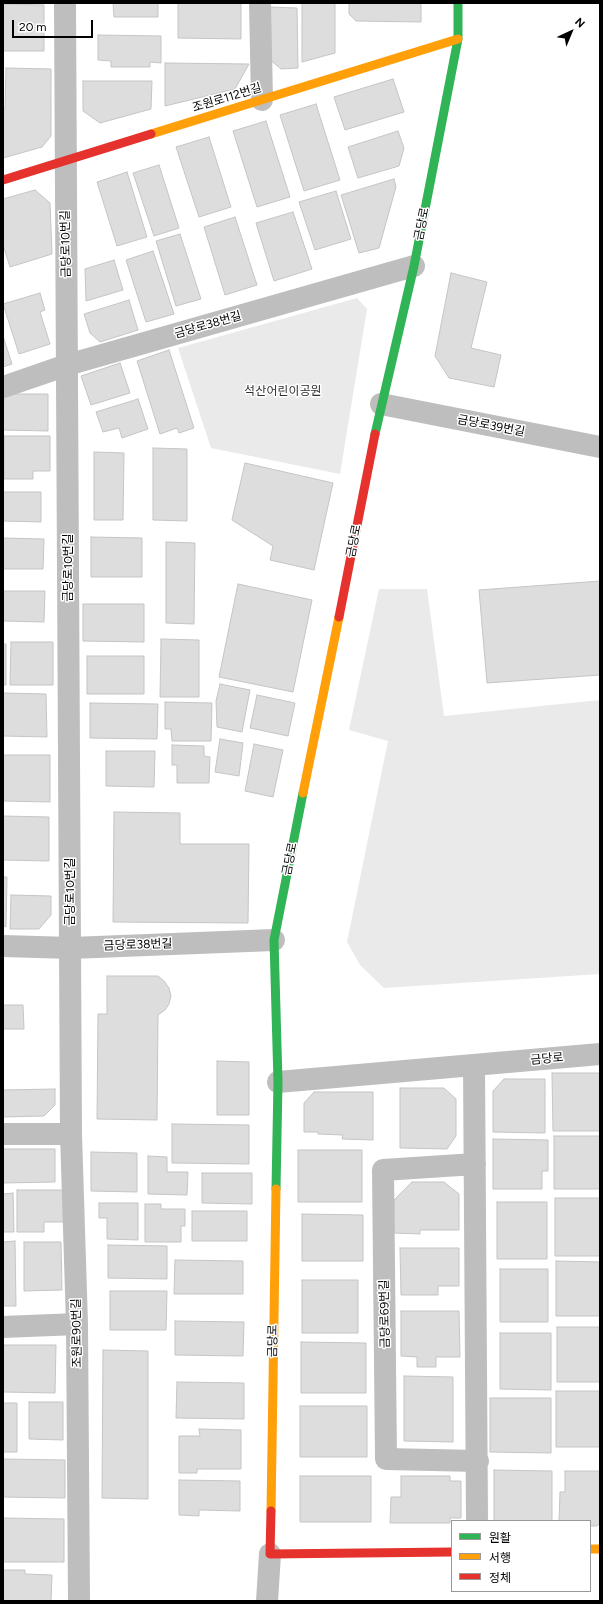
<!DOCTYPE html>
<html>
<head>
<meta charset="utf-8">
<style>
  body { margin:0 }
  #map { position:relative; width:603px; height:1604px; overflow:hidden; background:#fff; font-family:Figtree,"Noto Sans KR",sans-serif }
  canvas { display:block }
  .frame { position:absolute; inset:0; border:4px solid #000; pointer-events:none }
  .legend { position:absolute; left:451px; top:1520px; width:140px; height:72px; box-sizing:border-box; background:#fff; border:1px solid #999; margin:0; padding:5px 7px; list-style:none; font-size:12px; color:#000 }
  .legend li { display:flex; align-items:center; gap:8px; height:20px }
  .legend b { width:20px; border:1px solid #999 }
  .north { position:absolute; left:551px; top:12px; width:40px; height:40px; -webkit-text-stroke:3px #fff; paint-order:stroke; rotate:44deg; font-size:11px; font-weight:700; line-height:16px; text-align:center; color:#000 }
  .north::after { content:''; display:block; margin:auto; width:14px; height:18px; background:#000; clip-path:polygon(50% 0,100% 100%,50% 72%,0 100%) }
  .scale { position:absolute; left:12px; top:20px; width:81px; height:18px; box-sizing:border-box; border:2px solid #000; border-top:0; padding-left:5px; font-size:12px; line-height:14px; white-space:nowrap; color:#000; -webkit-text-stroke:3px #fff; paint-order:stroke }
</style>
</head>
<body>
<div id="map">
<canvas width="603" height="1604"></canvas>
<div class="frame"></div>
<ul class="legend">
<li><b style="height:5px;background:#30b455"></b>원활</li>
<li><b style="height:5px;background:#ff9f0a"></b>서행</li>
<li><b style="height:5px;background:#e5322d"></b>정체</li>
</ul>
<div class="north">N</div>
<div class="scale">20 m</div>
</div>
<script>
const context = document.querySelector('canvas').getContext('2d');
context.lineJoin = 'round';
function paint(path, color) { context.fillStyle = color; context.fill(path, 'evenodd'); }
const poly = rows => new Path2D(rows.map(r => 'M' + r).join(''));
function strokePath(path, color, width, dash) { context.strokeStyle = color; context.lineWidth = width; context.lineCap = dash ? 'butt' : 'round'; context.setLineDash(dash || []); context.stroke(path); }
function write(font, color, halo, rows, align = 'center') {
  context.font = font + ' Figtree,"Noto Sans KR",sans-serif'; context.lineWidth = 3; context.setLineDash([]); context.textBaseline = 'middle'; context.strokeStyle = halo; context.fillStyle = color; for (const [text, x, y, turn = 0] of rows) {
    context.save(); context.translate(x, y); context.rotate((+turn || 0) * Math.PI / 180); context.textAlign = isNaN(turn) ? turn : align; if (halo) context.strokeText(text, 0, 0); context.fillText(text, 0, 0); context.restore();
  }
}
const green = poly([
  [357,298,367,309,340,474,211,448,178,348],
  [379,589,427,589,444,716,600,700,600,974,384,988,360,965,347,942,388,741,349,730]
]);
const building = poly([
  [113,3,158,3,158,17,114,17,113,3],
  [178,3,241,3,241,39,178,38,178,3],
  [302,3,335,3,335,53,302,62,302,3],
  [349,3,421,3,421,22,356,21,349,14,349,3],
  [3,4,44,5,44,51,3,51,3,4],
  [269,7,297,8,298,68,281,69,269,59,269,7],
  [98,35,161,36,161,63,150,62,150,67,111,67,111,61,98,60,98,35],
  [165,63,249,64,235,89,165,106,165,63],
  [6,68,51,69,51,136,42,147,3,158,3,109,5,109,6,68],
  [393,79,404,112,345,130,334,97,393,79],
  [83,81,152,81,151,109,100,123,83,111,83,81],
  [316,104,340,180,304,191,280,115,316,104],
  [266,121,290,197,257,207,233,131,266,121],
  [398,131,404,148,399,166,358,178,348,147,398,131],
  [209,137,231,207,199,217,176,147,209,137],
  [159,165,179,228,154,236,133,173,159,165],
  [127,172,147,237,117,246,97,182,127,172],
  [394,179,396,187,379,248,359,253,341,195,394,179],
  [35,190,50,203,52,254,10,267,3,245,3,199,35,190],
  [336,191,351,239,315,250,299,202,336,191],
  [293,212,312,269,274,281,256,223,293,212],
  [235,217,257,285,225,295,204,227,235,217],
  [180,234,201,299,176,306,156,241,180,234],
  [153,251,174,314,146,322,126,260,153,251],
  [114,260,123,290,86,301,85,269,114,260],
  [451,273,487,282,471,348,501,355,494,387,449,378,435,356,451,273],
  [40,293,45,310,40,312,50,344,19,354,3,304,40,293],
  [129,300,138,330,100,342,90,333,84,314,129,300],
  [3,336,12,364,3,367,3,336],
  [169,350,194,428,179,433,177,428,160,434,137,361,169,350],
  [120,363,130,393,91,405,81,376,120,363],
  [4,394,48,394,48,431,3,430,4,394],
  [138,399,148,429,122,438,119,428,103,432,96,412,138,399],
  [4,436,50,436,50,471,33,471,33,479,4,479,4,436],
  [153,448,187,449,187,521,153,520,153,448],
  [94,452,124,453,123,520,94,520,94,452],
  [245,463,333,483,314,570,270,560,273,546,232,520,245,463],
  [3,492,41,492,41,522,3,521,3,492],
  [91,537,142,538,142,577,91,577,91,537],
  [3,538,44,539,43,569,3,569,3,538],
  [166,542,195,543,194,624,166,623,166,542],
  [600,581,600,675,487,683,479,590,600,581],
  [238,584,312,600,293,692,219,677,238,584],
  [3,591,45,591,44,622,3,621,3,591],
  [83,604,144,604,144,642,83,641,83,604],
  [161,639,199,640,199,697,160,697,161,639],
  [11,642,53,642,53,685,10,685,11,642],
  [3,644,6,644,6,685,3,685,3,644],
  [87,656,144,656,144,694,87,694,87,656],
  [220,684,250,690,242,732,217,727,216,701,220,684],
  [3,693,46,694,47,737,3,736,3,693],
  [257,695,295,703,288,736,250,728,257,695],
  [165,702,212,703,211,741,172,741,171,729,165,729,165,702],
  [90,703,158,704,157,739,90,738,90,703],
  [220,739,243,743,239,776,215,772,220,739],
  [254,744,283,750,273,797,245,791,254,744],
  [172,745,204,746,204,756,210,757,209,783,177,783,177,765,172,765,172,745],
  [106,751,155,751,154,787,106,786,106,751],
  [3,755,50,755,50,802,3,801,3,755],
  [114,812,180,813,180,844,249,844,248,923,113,922,114,812],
  [3,816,49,817,49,861,3,860,3,816],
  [3,877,7,877,6,927,3,926,3,877],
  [11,895,51,896,51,915,39,929,10,929,11,895],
  [107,976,158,976,164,981,169,988,171,996,169,1004,165,1010,158,1015,157,1120,97,1119,98,1014,107,1014,107,976],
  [3,1005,23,1005,24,1029,3,1029,3,1005],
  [217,1061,249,1062,249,1115,217,1115,217,1061],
  [552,1073,600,1073,600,1131,553,1131,552,1073],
  [504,1079,545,1079,545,1133,493,1132,493,1091,504,1079],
  [400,1088,444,1088,456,1099,456,1136,447,1149,400,1148,400,1088],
  [55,1089,55,1105,44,1116,3,1117,3,1090,55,1089],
  [314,1092,373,1092,373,1140,342,1139,343,1135,318,1134,318,1132,304,1132,304,1103,314,1092],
  [172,1124,249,1125,249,1164,172,1163,172,1124],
  [554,1136,600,1136,600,1189,554,1189,554,1136],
  [493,1139,548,1140,548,1171,542,1171,542,1189,493,1189,493,1139],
  [3,1149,55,1149,55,1182,3,1183,3,1149],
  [298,1150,362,1150,362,1202,298,1202,298,1150],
  [91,1152,137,1153,137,1192,91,1191,91,1152],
  [148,1156,167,1157,167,1172,188,1172,187,1195,148,1194,148,1156],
  [202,1173,252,1173,252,1204,202,1203,202,1173],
  [412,1182,444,1182,459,1194,459,1230,420,1230,420,1234,394,1233,394,1200,412,1182],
  [17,1190,64,1190,64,1222,44,1222,44,1232,17,1232,17,1190],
  [13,1193,14,1232,3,1232,3,1194,13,1193],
  [555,1198,600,1198,600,1256,555,1256,555,1198],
  [497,1202,547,1202,547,1259,497,1259,497,1202],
  [99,1203,138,1203,138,1240,107,1239,107,1218,99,1218,99,1203],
  [145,1204,161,1204,161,1209,185,1209,185,1226,181,1226,181,1242,145,1242,145,1204],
  [192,1211,247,1211,247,1241,192,1241,192,1211],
  [302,1214,363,1215,363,1261,302,1261,302,1214],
  [15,1241,16,1306,3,1306,3,1242,15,1241],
  [24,1242,61,1242,62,1290,24,1291,24,1242],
  [108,1245,167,1246,167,1279,108,1278,108,1245],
  [400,1248,459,1248,459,1286,438,1286,438,1295,401,1295,400,1248],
  [175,1260,243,1261,243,1294,174,1294,175,1260],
  [556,1261,600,1262,600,1316,556,1316,556,1261],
  [500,1269,548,1269,548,1322,500,1322,500,1269],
  [302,1280,358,1280,358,1333,302,1333,302,1280],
  [110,1291,167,1291,166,1330,110,1330,110,1291],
  [401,1311,459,1311,460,1357,436,1357,436,1367,417,1367,417,1357,401,1356,401,1311],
  [175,1321,244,1322,243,1356,175,1355,175,1321],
  [557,1327,600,1327,600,1382,557,1382,557,1327],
  [500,1333,551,1333,551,1390,500,1389,500,1333],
  [301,1342,366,1343,366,1393,301,1393,301,1342],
  [3,1345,56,1345,55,1393,3,1392,3,1345],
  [103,1350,148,1351,148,1499,102,1498,103,1350],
  [404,1376,453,1377,453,1442,404,1441,404,1376],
  [177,1382,244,1383,244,1419,176,1418,177,1382],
  [556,1391,600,1391,600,1447,556,1447,556,1391],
  [490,1398,551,1398,551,1453,490,1452,490,1398],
  [29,1402,63,1402,63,1440,29,1439,29,1402],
  [3,1403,17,1403,17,1452,3,1452,3,1403],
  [300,1406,367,1406,367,1457,300,1457,300,1406],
  [199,1429,241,1430,241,1469,197,1469,197,1473,179,1473,179,1436,200,1436,199,1429],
  [3,1459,65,1460,65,1498,3,1497,3,1459],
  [494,1470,552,1471,552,1521,494,1521,494,1470],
  [565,1471,600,1471,600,1523,597,1526,590,1526,590,1521,559,1521,560,1492,565,1492,565,1471],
  [300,1476,371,1476,371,1522,300,1522,300,1476],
  [401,1476,450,1476,450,1481,461,1481,461,1518,450,1518,450,1523,390,1523,391,1497,401,1497,401,1476],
  [179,1480,240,1481,240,1511,199,1510,199,1516,179,1515,179,1480],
  [3,1518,64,1519,64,1562,3,1562,3,1518],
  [3,1570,25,1570,25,1574,52,1575,51,1601,3,1601,3,1570]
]);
const street = poly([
  [65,3,71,1134,77,1324,79,1601],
  [260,3,262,100],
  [3,387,67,365,414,266],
  [381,404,600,447],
  [3,946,71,948,274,940],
  [474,1065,477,1521],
  [278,1082,600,1054],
  [3,1134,71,1134],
  [475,1164,383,1170,386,1459,478,1461],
  [3,1327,77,1324],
  [267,1601,270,1554]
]);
const fast = poly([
  [375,434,414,266,458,39,458,3],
  [276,1189,278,1082,274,940,303,793]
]);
const slow = poly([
  [151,134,458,39],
  [303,793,339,617],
  [271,1511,276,1189],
  [590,1549,600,1549]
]);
const jam = poly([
  [3,180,151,134],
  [339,617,375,434],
  [271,1511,270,1554,452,1552]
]);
const streetNames = [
  ["조원로112번길",227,98,-17],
  ["금당로",422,224,-79],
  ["금당로10번길",66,244,-91],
  ["금당로38번길",208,325,-16],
  ["금당로39번길",491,426,11],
  ["금당로",354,541,-79],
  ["금당로10번길",68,568,-90],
  ["금당로",290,859,-79],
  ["금당로10번길",70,892,-90],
  ["금당로38번길",138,945,-2],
  ["금당로",547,1059,-5],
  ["금당로69번길",385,1314,-91],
  ["조원로90번길",77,1333,-91],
  ["금당로",273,1341,-89]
];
const parkNames = [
  ["석산어린이공원",283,391]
];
paint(green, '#eaeaea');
paint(building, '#ddd');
strokePath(building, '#c5c5c5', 1);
strokePath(street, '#bebebe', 22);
strokePath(fast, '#30b455', 9);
strokePath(slow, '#ff9f0a', 9);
strokePath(jam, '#e5322d', 9);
write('12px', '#000', '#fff', streetNames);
write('12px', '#303030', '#fff', parkNames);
</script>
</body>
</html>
